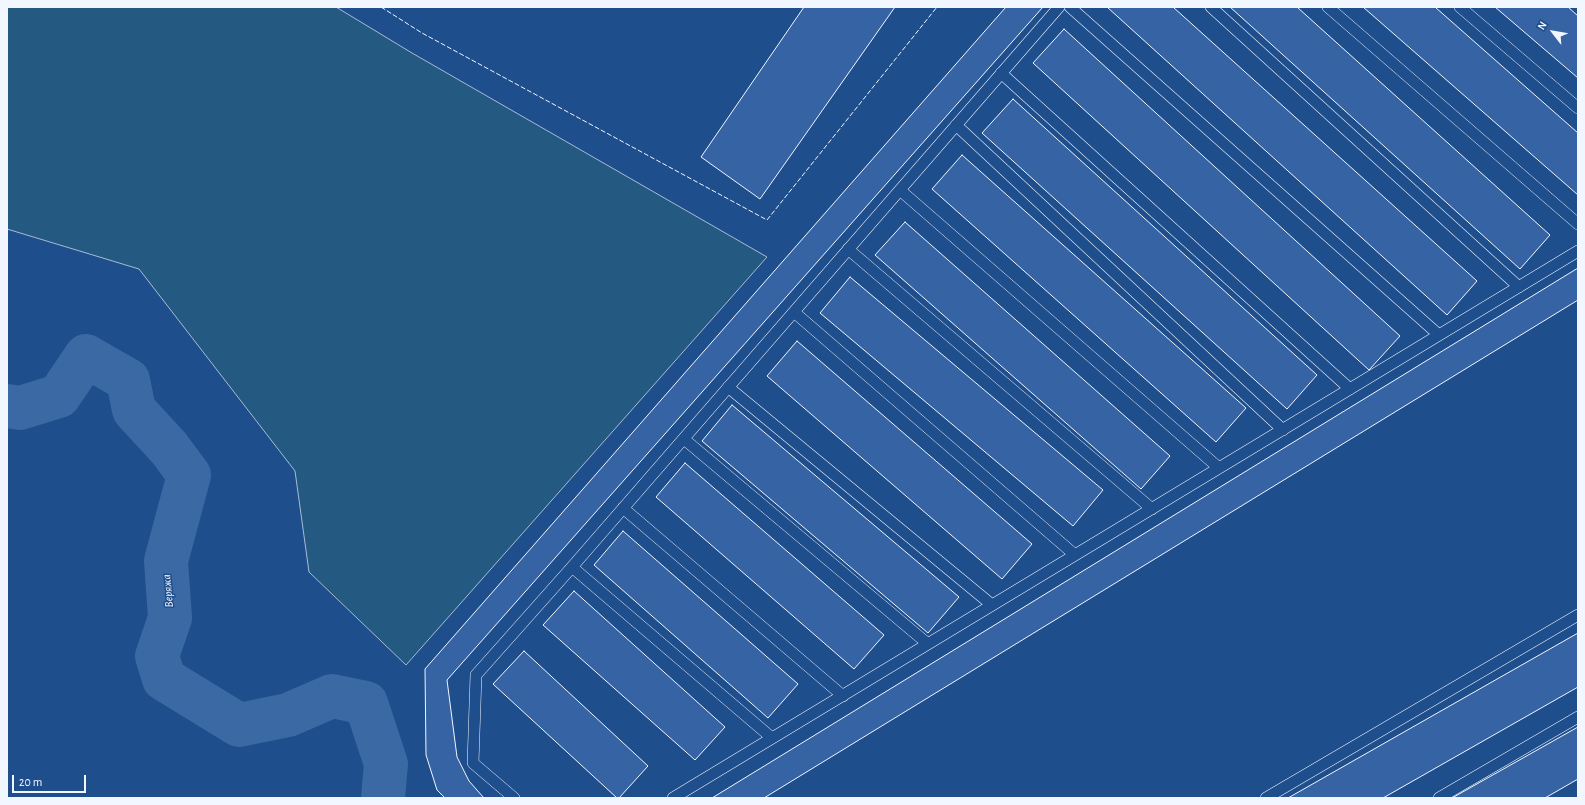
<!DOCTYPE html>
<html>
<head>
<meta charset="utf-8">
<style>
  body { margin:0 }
  #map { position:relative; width:1585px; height:805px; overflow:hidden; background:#1f4e8c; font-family:"Alegreya Sans",sans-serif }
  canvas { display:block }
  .frame { position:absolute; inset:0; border:8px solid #f2f6ff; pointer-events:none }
  .north { position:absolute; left:1533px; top:12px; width:40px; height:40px; -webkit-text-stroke:3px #1f4e8c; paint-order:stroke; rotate:301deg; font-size:11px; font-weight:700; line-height:16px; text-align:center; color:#f2f6ff }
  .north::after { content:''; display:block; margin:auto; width:14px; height:18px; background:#f2f6ff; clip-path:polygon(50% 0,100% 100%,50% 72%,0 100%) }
  .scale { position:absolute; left:12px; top:775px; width:74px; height:18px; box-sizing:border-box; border:2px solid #f2f6ff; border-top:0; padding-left:5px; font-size:12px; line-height:14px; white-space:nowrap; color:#f2f6ff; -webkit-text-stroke:3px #1f4e8c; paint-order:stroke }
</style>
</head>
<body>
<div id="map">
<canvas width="1585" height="805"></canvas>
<div class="frame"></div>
<div class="north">N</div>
<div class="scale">20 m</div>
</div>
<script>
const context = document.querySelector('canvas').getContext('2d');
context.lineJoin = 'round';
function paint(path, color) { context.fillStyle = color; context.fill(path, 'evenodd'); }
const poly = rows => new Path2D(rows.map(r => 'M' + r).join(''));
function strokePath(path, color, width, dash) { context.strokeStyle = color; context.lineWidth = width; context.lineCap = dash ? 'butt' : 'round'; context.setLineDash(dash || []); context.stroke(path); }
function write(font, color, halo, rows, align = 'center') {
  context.font = font + ' "Alegreya Sans",sans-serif'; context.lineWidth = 3; context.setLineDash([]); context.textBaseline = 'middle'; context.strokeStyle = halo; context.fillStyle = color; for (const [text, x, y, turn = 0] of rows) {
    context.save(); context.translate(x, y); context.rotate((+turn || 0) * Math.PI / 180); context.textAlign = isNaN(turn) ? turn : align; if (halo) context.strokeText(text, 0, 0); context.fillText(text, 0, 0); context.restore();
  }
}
const green = poly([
  [7,7,336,7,412,53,767,257,406,665,309,572,295,471,139,269,7,229,7,7]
]);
const river = poly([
  [7,406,20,408,59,396,86,356,128,380,134,410,169,448,189,475,166,561,170,618,157,656,164,679,239,725,288,715,332,696,366,703,386,764,383,798]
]);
const building = poly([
  [804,7,895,7,760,199,701,157,804,7],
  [1006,7,1043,7,447,680,457,757,469,781,484,798,445,798,437,790,426,755,425,669,1006,7],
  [1107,7,1173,7,1477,281,1447,315,1107,7],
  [1230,7,1297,7,1550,235,1520,269,1230,7],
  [1363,7,1435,7,1578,133,1578,195,1363,7],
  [1495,7,1568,7,1578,16,1578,78,1495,7],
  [1064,29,1400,336,1369,370,1033,63,1064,29],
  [1013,99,1317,375,1287,409,982,133,1013,99],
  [962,155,1246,408,1216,442,932,189,962,155],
  [905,222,1170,456,1141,489,875,255,905,222],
  [1578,268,1578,300,764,798,712,798,1578,268],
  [850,277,1103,490,1073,526,820,313,850,277],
  [797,341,1032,544,1002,579,767,376,797,341],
  [732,405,959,597,928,633,702,441,732,405],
  [685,463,884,635,854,669,656,497,685,463],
  [623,531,798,684,768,718,594,565,623,531],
  [574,591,725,727,695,760,543,625,574,591],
  [1578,633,1578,687,1383,798,1288,798,1578,633],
  [524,651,648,766,619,798,617,798,493,684,524,651],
  [1578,727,1578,779,1545,798,1452,798,1578,727]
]);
const service = poly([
  [1070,7,1439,335],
  [1211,7,1519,287],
  [1328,7,1578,224],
  [1460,7,1578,108],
  [1001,73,1350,389],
  [956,125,1283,430],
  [900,190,1219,468],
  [848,249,1152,509],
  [794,312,1075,555],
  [728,387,992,605],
  [684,439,928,644],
  [623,508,843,696],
  [572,567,772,738],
  [514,798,473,763,476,675,572,567,1059,7],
  [673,798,1578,251],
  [1266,798,1578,615],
  [1439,798,1578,717]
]);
const fence = poly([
  [381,7,422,33,767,220,937,7]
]);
const waterNames = [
  ["Веряжа",168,591,-95]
];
paint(green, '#245a82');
strokePath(green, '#a8bbd7', 1);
strokePath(river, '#3b69a3', 44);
paint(building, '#3563a3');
strokePath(building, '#f2f6ff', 1);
strokePath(service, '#f2f6ff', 12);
strokePath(service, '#1f4e8c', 11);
strokePath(fence, '#f2f6ff', 1, [5, 2]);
write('italic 12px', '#f2f6ff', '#1f4e8c', waterNames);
</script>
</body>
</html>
